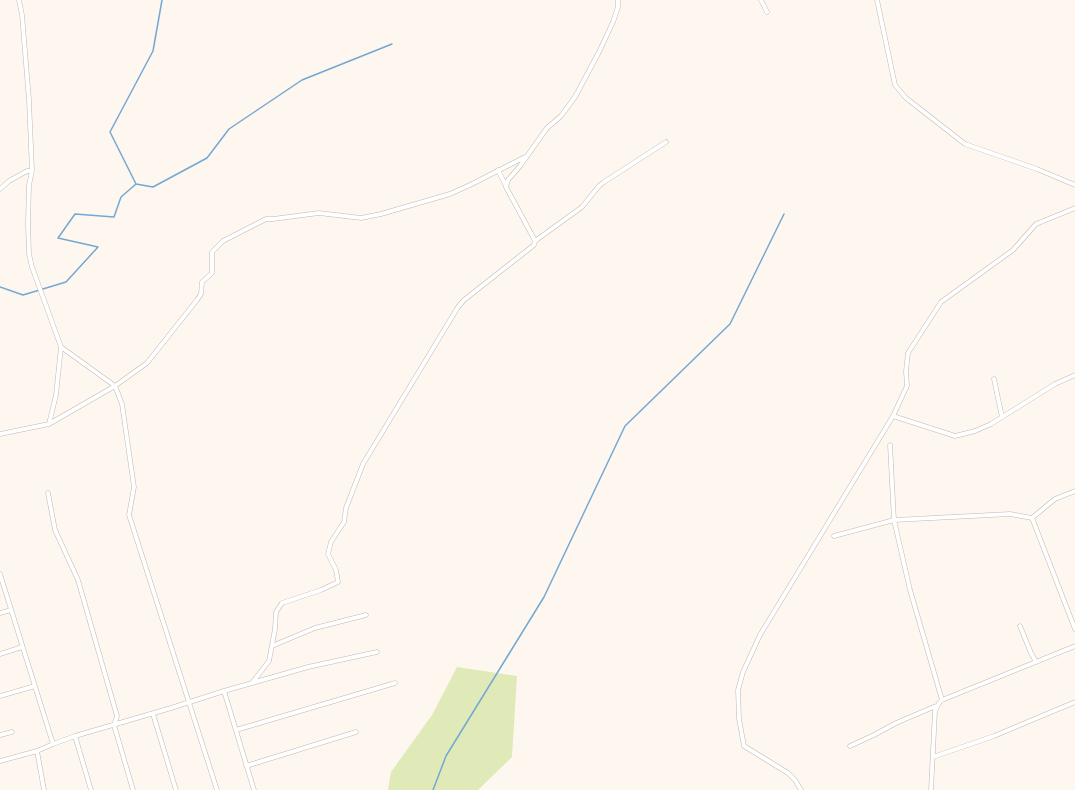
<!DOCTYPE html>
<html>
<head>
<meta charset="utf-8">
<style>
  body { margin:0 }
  canvas { display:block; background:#fef7ef }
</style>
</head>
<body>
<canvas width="1075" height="790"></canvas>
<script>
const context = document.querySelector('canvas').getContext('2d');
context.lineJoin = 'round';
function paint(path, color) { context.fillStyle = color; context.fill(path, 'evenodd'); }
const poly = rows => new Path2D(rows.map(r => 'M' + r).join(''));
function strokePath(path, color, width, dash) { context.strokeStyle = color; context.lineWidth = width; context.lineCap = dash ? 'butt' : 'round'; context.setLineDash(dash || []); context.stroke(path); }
const green = poly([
  [457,667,517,676,512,757,478,790,388,790,391,772,432,715]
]);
const stream = poly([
  [136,184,153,187,207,158,229,129,302,80,392,44],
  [0,287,23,295,66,282,98,247,58,238,75,214,114,217,121,197,136,184,110,132,153,51,162,0],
  [433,790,446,756,544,597,625,426,730,324,784,214]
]);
const street = poly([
  [19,0,22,15,29,100,32,171,29,185,28,224,29,254,32,267,61,347,115,386,122,404,134,487,129,515,217,790],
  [761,0,767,12],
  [877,0,895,85,906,98,965,144,1037,169,1075,185],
  [498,170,506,186],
  [0,189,9,181,27,171,32,171],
  [535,241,582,207,599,186,604,182,666,142],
  [61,347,56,395,49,424,115,386,147,363,197,300,201,294,202,282,212,273,212,252,223,241,266,219,273,219,319,213,361,218,381,214,450,194,470,185,527,156],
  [994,379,1002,417],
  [893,416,955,436,975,431,991,424,1055,384,1075,375],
  [0,434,49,424],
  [890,445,894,520,910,590,942,700],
  [48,493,55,530,78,580,117,716,114,725,133,790],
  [1032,518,1055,499,1075,491],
  [834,536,894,520,1010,514,1032,518,1075,629],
  [0,574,53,744,75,736,91,790],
  [0,613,11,610],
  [1020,626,1031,653,1036,662],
  [272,646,315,628,366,615],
  [0,654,22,647],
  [252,683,308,667,377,652],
  [0,696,35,686],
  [153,714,176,790],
  [236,730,395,683],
  [0,735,12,732],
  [75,736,171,708,224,691],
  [850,746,874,735,896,723,936,706],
  [37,751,44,790],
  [933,757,994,736,1075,702],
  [0,761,37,751,53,744],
  [246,766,356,732],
  [254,790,224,691,252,683,269,661,275,629,276,612,282,603,321,590,338,582,336,570,328,554,331,542,344,522,346,508,363,464,458,307,464,300,534,245,535,241,533,237,506,187,508,180,520,166,547,128,561,116,575,97,599,52,613,22,618,7,618,0],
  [801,790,795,780,788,773,744,746,739,719,738,690,743,672,760,635,893,416,907,386,906,371,908,353,941,302,1013,250,1036,224,1075,208],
  [931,790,935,711,939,703,942,700,1075,646]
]);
paint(green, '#e0eab9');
strokePath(stream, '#73a8d4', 1.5);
strokePath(street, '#bfb9b1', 5);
strokePath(street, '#fff', 4);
</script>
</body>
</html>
